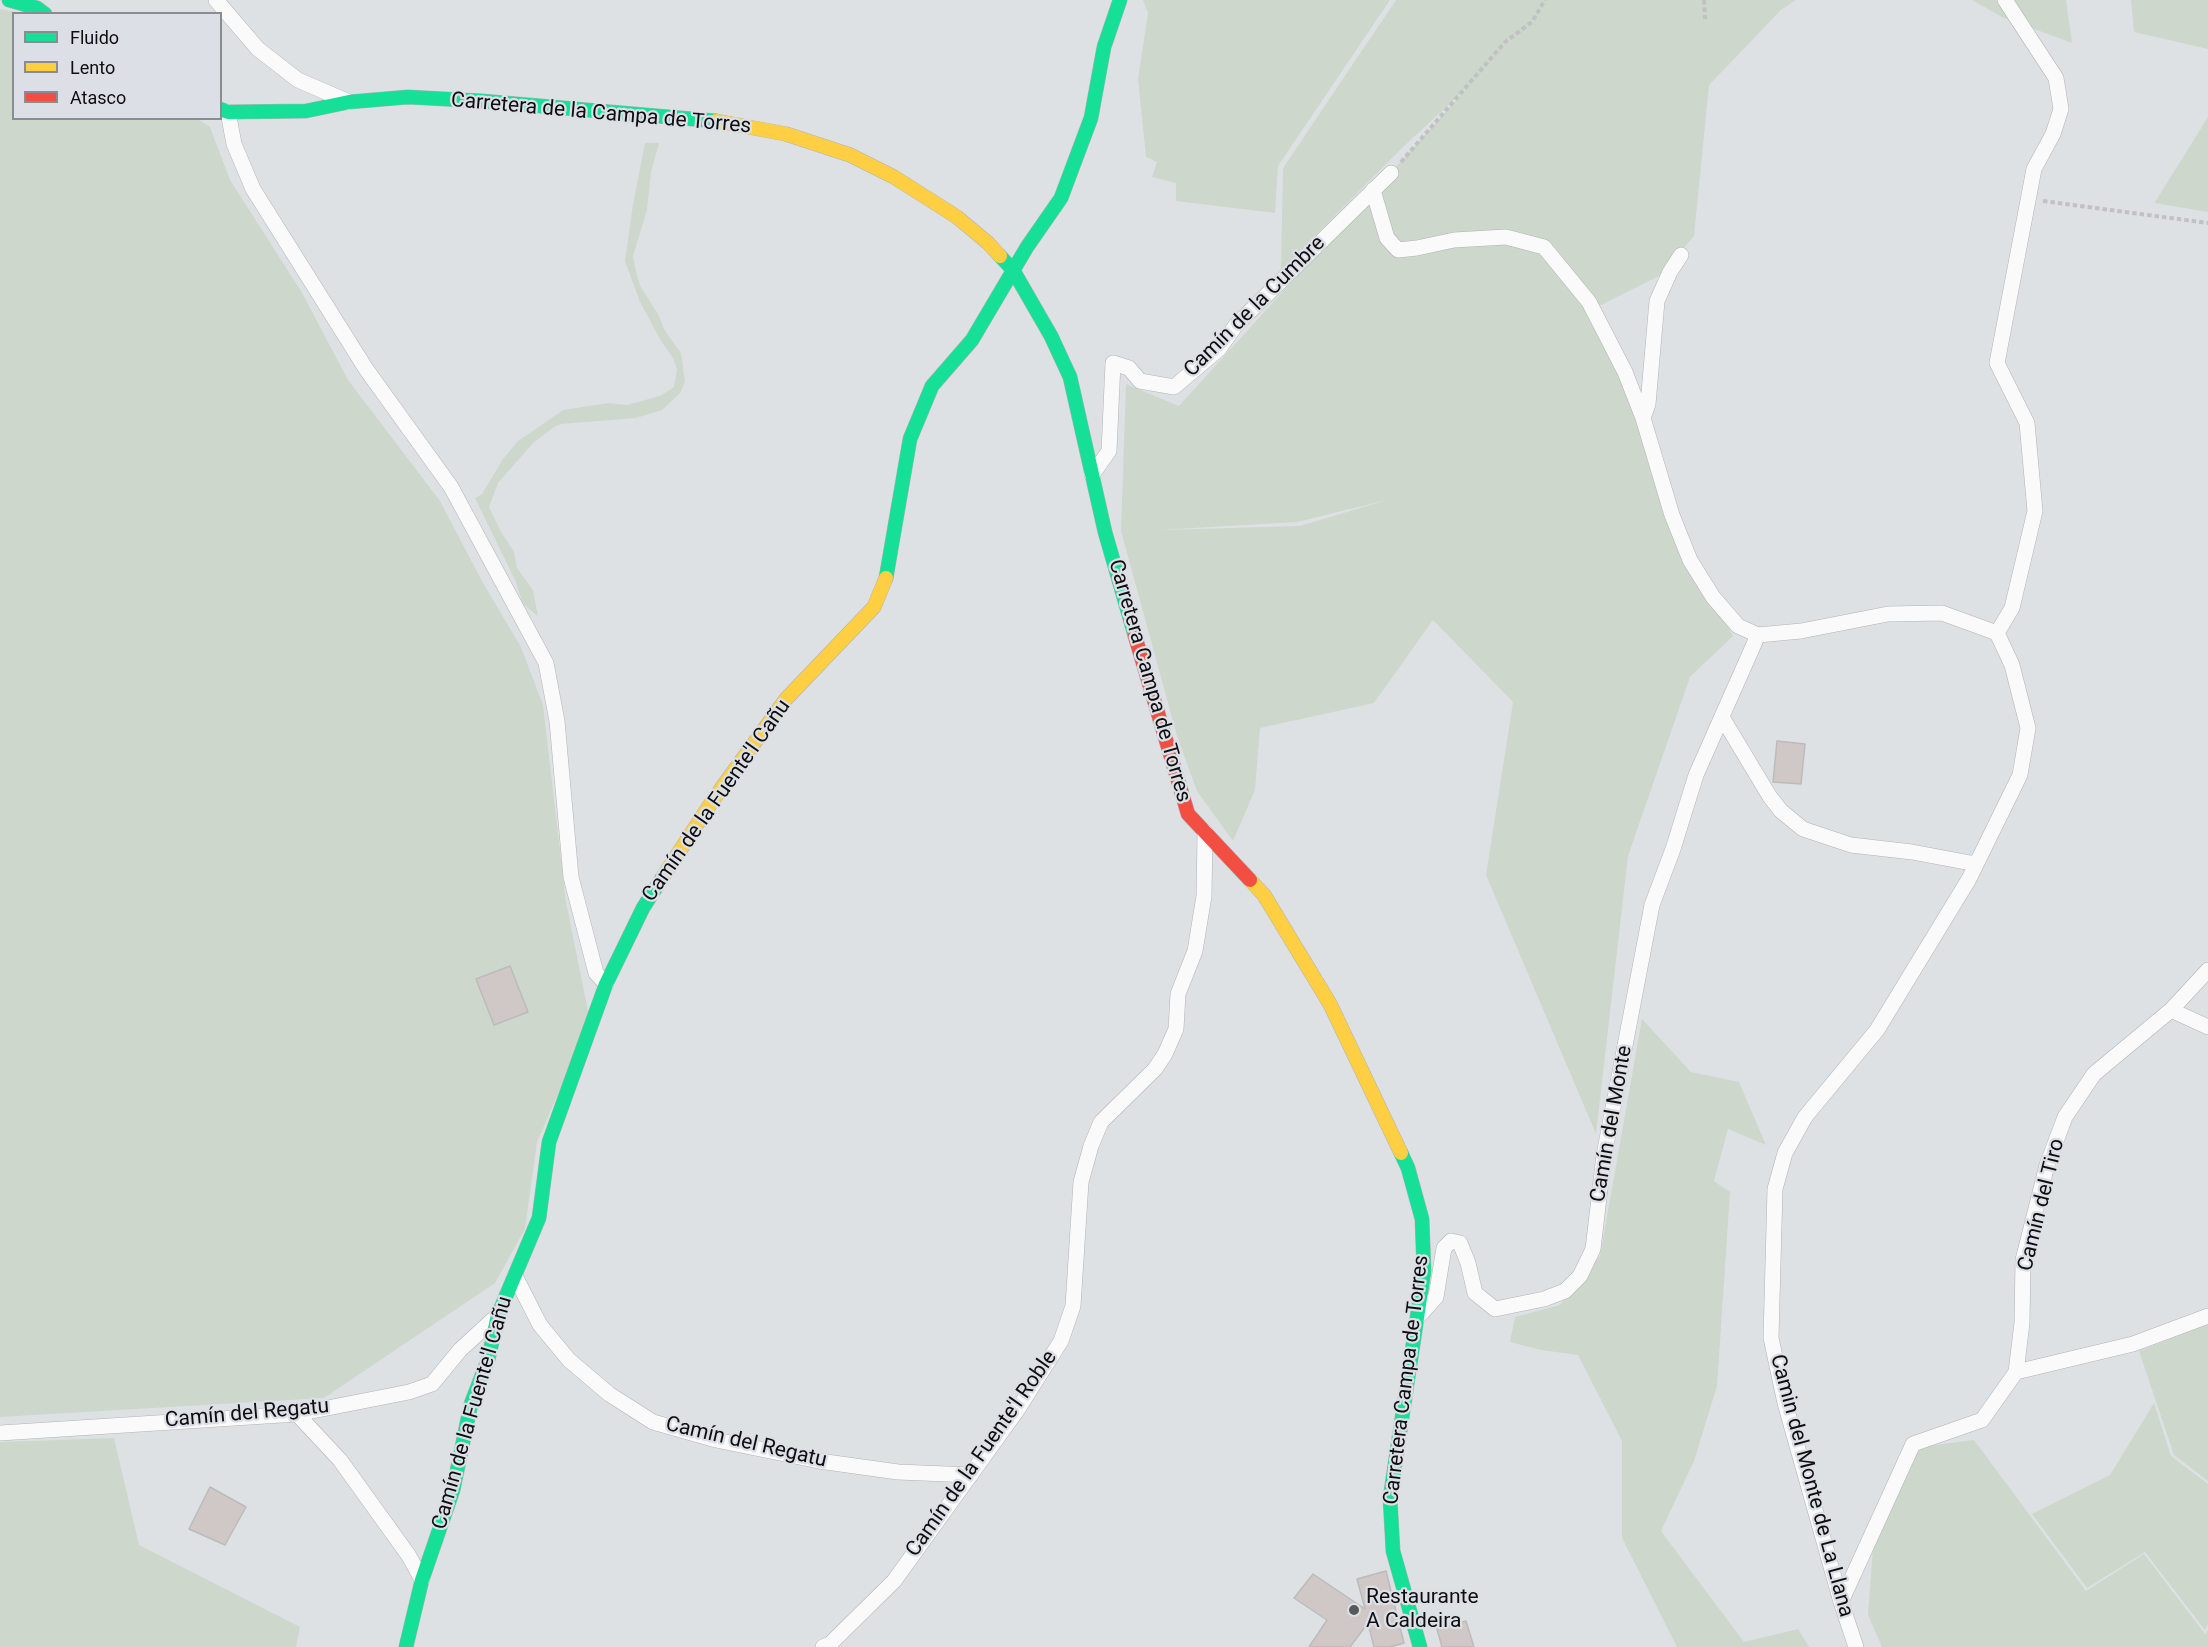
<!DOCTYPE html>
<html>
<head>
<meta charset="utf-8">
<style>
  body { margin:0 }
  #map { position:relative; width:2208px; height:1647px; overflow:hidden; background:#dee1e4; font-family:Roboto,sans-serif }
  canvas { display:block }
  .legend { position:absolute; left:12px; top:12px; width:210px; height:108px; box-sizing:border-box; background:#dce0e6; border:2px solid #898c90; margin:0; padding:8px 10px; list-style:none; font-size:18px; color:#0d0e10 }
  .legend li { display:flex; align-items:center; gap:12px; height:30px }
  .legend b { width:30px; border:2px solid #898c90 }
</style>
</head>
<body>
<div id="map">
<canvas width="2208" height="1647"></canvas>
<ul class="legend">
<li><b style="height:8px;background:#16e098"></b>Fluido</li>
<li><b style="height:8px;background:#ffcf43"></b>Lento</li>
<li><b style="height:8px;background:#f24e42"></b>Atasco</li>
</ul>
</div>
<script>
const context = document.querySelector('canvas').getContext('2d');
context.lineJoin = 'round';
function paint(path, color) { context.fillStyle = color; context.fill(path, 'evenodd'); }
const poly = rows => new Path2D(rows.map(r => 'M' + r).join(''));
function strokePath(path, color, width, dash) { context.strokeStyle = color; context.lineWidth = width; context.lineCap = dash ? 'butt' : 'round'; context.setLineDash(dash || []); context.stroke(path); }
function write(font, color, halo, rows, align = 'center') {
  context.font = font + ' Roboto,sans-serif'; context.lineWidth = 4.5; context.setLineDash([]); context.textBaseline = 'middle'; context.strokeStyle = halo; context.fillStyle = color; for (const [text, x, y, turn = 0] of rows) {
    context.save(); context.translate(x, y); context.rotate((+turn || 0) * Math.PI / 180); context.textAlign = isNaN(turn) ? turn : align; if (halo) context.strokeText(text, 0, 0); context.fillText(text, 0, 0); context.restore();
  }
}
const green = poly([
  [1143,0,1390,0,1278,166,1275,213,1176,201,1176,183,1152,177,1157,162,1146,157,1138,79,1148,13],
  [1396,0,1796,0,1781,10,1709,85,1694,236,1659,276,1599,306,1677,525,1733,636,1690,677,1628,856,1596,1134,1486,875,1513,702,1433,620,1374,703,1260,728,1255,790,1233,841,1197,791,1177,736,1121,531,1126,384,1179,406,1470,85,1402,148,1281,270,1283,168],
  [1387,500,1300,526,1159,530,1297,522],
  [1972,0,2066,0,2072,43,2002,17],
  [2131,0,2208,0,2208,49,2134,32],
  [0,9,22,13,14,14,14,118,196,118,210,127,230,180,301,291,348,380,440,501,483,583,521,647,543,705,566,902,590,1021,537,1142,525,1229,495,1283,324,1398,0,1417],
  [2208,117,2208,212,2155,203,2155,202],
  [645,143,659,143,651,172,647,210,633,256,635,267,640,286,658,314,665,331,681,353,685,382,680,393,662,410,636,418,561,424,554,427,533,443,498,483,489,507,500,530,514,552,517,568,533,590,538,616,523,604,516,582,475,498,482,494,503,459,518,441,563,410,609,403,627,405,660,396,674,387,677,369,673,358,661,341,640,302,625,261,633,204],
  [1642,1019,1691,1072,1739,1082,1766,1145,1728,1129,1714,1181,1730,1192,1717,1386,1694,1461,1661,1531,1744,1642,1798,1629,1809,1647,1677,1647,1622,1538,1622,1441,1578,1355,1541,1350,1510,1342,1515,1317,1560,1305,1600,1256],
  [2208,1324,2208,1481,2174,1455,2139,1351],
  [2154,1403,2171,1456,2208,1484,2208,1624,2205,1630,2145,1552,2087,1588,2032,1514,2110,1475],
  [114,1438,139,1545,300,1627,296,1647,0,1647,0,1442],
  [1974,1440,2086,1591,2144,1554,2205,1634,2208,1630,2208,1647,1882,1647,1868,1615,1873,1548,1920,1447]
]);
const building = poly([
  [1777,741,1805,744,1801,784,1773,782,1777,741],
  [510,966,528,1012,494,1025,476,979,510,966],
  [210,1487,246,1507,225,1545,189,1529,210,1487],
  [1386,1571,1404,1643,1390,1647,1374,1647,1368,1623,1350,1647,1309,1647,1327,1620,1294,1598,1313,1574,1365,1609,1357,1579,1386,1571],
  [1466,1621,1474,1647,1442,1647,1437,1629,1466,1621]
]);
const path = poly([
  [1704,0,1705,19],
  [1401,162,1505,42,1532,22,1545,0],
  [2043,201,2208,223]
]);
const street = poly([
  [216,0,258,49,298,80,349,102],
  [228,112,234,144,253,189,366,369,451,487,546,663,557,721,571,877,596,973,606,984],
  [1373,190,1387,238,1398,250,1417,248,1454,240,1506,237,1544,247,1589,302,1625,372,1643,418],
  [1681,255,1670,272,1657,301,1648,404,1643,418,1672,515,1690,560,1713,597,1738,626,1758,635,1801,631,1888,614,1942,613,1997,633],
  [1092,475,1109,451,1113,363,1129,368,1140,381,1174,387,1219,349,1236,325,1391,173],
  [1722,717,1770,797,1781,811,1803,829,1851,845,1912,852,1976,864],
  [2171,1010,2208,1027],
  [515,1276,540,1325,569,1360,609,1394,653,1422,716,1440,819,1461,898,1472,971,1475],
  [1418,1317,1436,1297,1444,1248,1451,1241,1460,1243,1468,1263,1475,1293,1495,1309,1544,1299,1565,1291,1580,1276,1593,1249,1604,1155,1652,905,1673,849,1696,775,1758,635],
  [2016,1372,2133,1344,2208,1316],
  [297,1414,340,1460,409,1556,422,1580],
  [0,1433,297,1414,409,1392,432,1384,460,1350,498,1315],
  [1841,1602,1913,1444,1982,1420,2016,1372,2022,1323,2023,1260,2047,1165,2065,1117,2094,1074,2171,1010,2208,970],
  [823,1647,830,1644,894,1581,1018,1409,1061,1341,1073,1306,1081,1182,1091,1146,1101,1122,1155,1069,1165,1054,1176,1029,1178,994,1195,951,1204,896,1205,832],
  [1856,1647,1841,1602,1785,1403,1771,1338,1775,1189,1785,1153,1805,1117,1877,1030,1969,879,2020,775,2028,728,2012,665,1997,633,2012,608,2035,511,2027,423,1997,363,2034,169,2053,134,2061,109,2056,78,2005,0]
]);
const fast = poly([
  [9,0,37,8,45,14],
  [220,109,228,112,306,111,349,102,408,97,482,101,716,121],
  [1000,256,1013,270,1051,336,1070,377,1105,532,1135,636],
  [886,578,910,439,932,386,972,340,1027,247,1061,198,1091,118,1104,47,1120,0],
  [1401,1153,1408,1168,1422,1219,1424,1271,1390,1498,1393,1551,1420,1647],
  [406,1647,422,1580,453,1490,471,1404,488,1360,498,1315,539,1218,549,1142,606,984,643,908,664,875]
]);
const slow = poly([
  [716,121,786,134,850,155,894,177,957,217,988,243,1000,256],
  [664,875,713,800,786,699,874,607,886,578],
  [1250,880,1264,895,1330,1004,1401,1153]
]);
const jam = poly([
  [1135,636,1188,814,1250,880]
]);
const markers = [
  [1354,1610,6,"#56585a"]
];
const streetNames = [
  ["Carretera de la Campa de Torres",601,114,5],
  ["Camín de la Cumbre",1255,307,-45],
  ["Carretera Campa de Torres",1149,681,74],
  ["Camín de la Fuente'l Cañu",717,801,-55],
  ["Camín del Monte",1612,1124,-80],
  ["Camín del Tiro",2042,1205,-76],
  ["Carretera Campa de Torres",1407,1380,-83],
  ["Camín de la Fuente'l Cañu",473,1413,-74],
  ["Camín del Regatu",247,1414,-5],
  ["Camín del Regatu",746,1443,13],
  ["Camín de la Fuente'l Roble",982,1454,-55],
  ["Camin del Monte de La Llana",1811,1486,75]
];
const poiNames = [
  ["Restaurante",1366,1598],
  ["A Caldeira",1366,1622]
];
paint(green, '#ced7cb');
paint(building, '#cfc8c7');
strokePath(building, '#bbbbbc', 1.5);
strokePath(street, '#b0b2b5', 16);
strokePath(fast, '#b0b2b5', 15);
strokePath(slow, '#b0b2b5', 15);
strokePath(jam, '#b0b2b5', 15);
strokePath(path, '#c0c1c2', 4, [4.5, 3]);
strokePath(street, '#fafafb', 15);
strokePath(fast, '#16e098', 14);
strokePath(slow, '#ffcf43', 14);
strokePath(jam, '#f24e42', 14);
for (const [x, y, r, color] of markers) { const dot = new Path2D(); dot.arc(x, y, r, 0, 2 * Math.PI); context.fillStyle = color; context.fill(dot); strokePath(dot, '#dce0e6', 2); }
write('21px', '#0d0e10', '#dce0e6', streetNames);
write('21px', '#0d0e10', '#dce0e6', poiNames, 'left');
</script>
</body>
</html>
